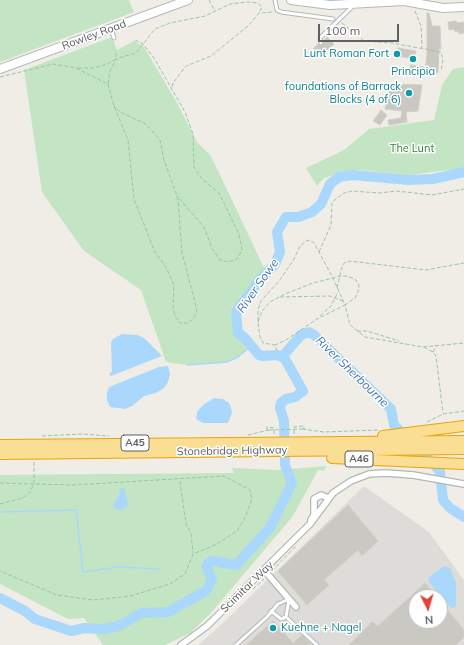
<!DOCTYPE html>
<html>
<head>
<meta charset="utf-8">
<style>
  body { margin:0 }
  #map { position:relative; width:464px; height:645px; overflow:hidden; background:#efede6; font-family:Mulish,sans-serif }
  canvas { display:block }
  .north { position:absolute; left:408px; top:589px; width:40px; height:40px; box-sizing:border-box; background:#fff; border:1px solid #bec0c1; border-radius:50%; rotate:175deg; font-size:11px; font-weight:700; line-height:16px; text-align:center; color:#5d6165 }
  .north::after { content:''; display:block; margin:auto; width:14px; height:18px; background:#e34438; clip-path:polygon(50% 0,100% 100%,50% 72%,0 100%) }
  .scale { position:absolute; left:318px; top:24px; width:81px; height:18px; box-sizing:border-box; border:2px solid #5d6165; border-top:0; padding-left:5px; font-size:12px; line-height:14px; white-space:nowrap; color:#5d6165; -webkit-text-stroke:3px #fff; paint-order:stroke }
</style>
</head>
<body>
<div id="map">
<canvas width="464" height="645"></canvas>
<div class="north">N</div>
<div class="scale">100 m</div>
</div>
<script>
const context = document.querySelector('canvas').getContext('2d');
context.lineJoin = 'round';
function paint(path, color) { context.fillStyle = color; context.fill(path, 'evenodd'); }
const poly = rows => new Path2D(rows.map(r => 'M' + r).join(''));
function strokePath(path, color, width, dash) { context.strokeStyle = color; context.lineWidth = width; context.lineCap = dash ? 'butt' : 'round'; context.setLineDash(dash || []); context.stroke(path); }
function write(font, color, halo, rows, align = 'center') {
  context.font = font + ' Mulish,sans-serif'; context.lineWidth = 3; context.setLineDash([]); context.textBaseline = 'middle'; context.strokeStyle = halo; context.fillStyle = color; for (const [text, x, y, turn = 0] of rows) {
    context.save(); context.translate(x, y); context.rotate((+turn || 0) * Math.PI / 180); context.textAlign = isNaN(turn) ? turn : align; if (halo) context.strokeText(text, 0, 0); context.fillText(text, 0, 0); context.restore();
  }
}
const industrial = poly([
  [364,486,429,532,464,580,464,645,198,645,222,624],
  [416,597,440,597,440,621,416,621]
]);
const green = poly([
  [0,0,129,0,134,12,0,62],
  [112,37,117,50,134,41,144,47,177,103,197,142,211,156,266,272,236,312,238,333,244,337,251,346,238,357,227,362,187,365,166,362,141,290,84,251,42,192,24,70],
  [464,67,464,168,409,175,359,170,337,174,324,178,317,186,306,168,344,150,369,129,434,120,442,85,453,69],
  [326,466,324,471,318,470,293,516,210,614,190,633,165,645,103,645,84,618,68,619,0,584,0,475,234,473,232,468,279,470]
]);
const water = poly([
  [122,334,137,335,144,338,162,356,111,376,109,374,112,371,111,343,113,339],
  [168,366,170,374,168,382,164,388,156,393,144,396,132,406,125,409,110,407,107,400,107,393,109,387,159,367],
  [214,398,223,399,230,404,232,413,228,423,203,423,196,419,197,412,203,405],
  [122,488,125,490,128,505,122,510,116,509,114,508,114,503,119,496,119,490],
  [444,566,450,568,456,583,456,606,453,608,450,607,428,581,429,577]
]);
const stream = poly([
  [187,365,227,362,238,357,251,346],
  [0,512,76,510,83,572,118,567,160,569]
]);
const river = poly([
  [282,357,301,335,309,332,314,335,391,409,394,425,440,471,443,500,450,508,464,517],
  [0,598,25,611,35,619,71,631,85,628,104,629,119,626,141,613,168,612,206,591,212,579,206,566,209,562,214,561,236,565,270,528,292,483,285,465,284,421,280,408,281,403,286,399,295,397,303,391,285,359,278,355,262,356,259,355,244,337,238,333,236,312,258,282,275,264,280,252,277,232,286,217,298,217,312,212,321,204,330,184,339,177,353,175,409,180,433,179,464,172]
]);
const building = poly([
  [427,13,429,13,432,26,440,26,441,49,439,49,438,73,425,71,427,53,427,13],
  [456,21,457,23,464,22,464,33,459,34,459,31,455,32,454,29,449,30,448,22,456,21],
  [327,37,334,44,320,56,313,49,318,44,323,45,324,40,327,37],
  [398,48,416,51,414,59,398,56,398,48],
  [411,65,424,67,423,71,410,69,411,65],
  [396,84,422,85,418,111,406,112,407,122,389,125,388,120,401,118,402,111,385,109,389,86,396,86,396,84],
  [381,110,387,115,380,125,373,121,381,110],
  [348,505,378,541,362,556,358,550,324,580,329,585,307,605,278,571,348,505],
  [425,583,436,597,416,597,416,621,440,621,440,601,464,630,464,637,456,645,349,645,372,622,378,626,425,583],
  [273,621,293,643,302,635,311,645,246,645,273,621]
]);
const path = poly([
  [209,0,215,11],
  [415,11,421,26,422,48],
  [342,23,364,41,392,43,441,52,443,60,441,71],
  [135,40,143,44,154,58,185,112,193,134,194,167,202,179,219,193,239,234,242,250,237,259,228,262,220,260,212,248,204,227,177,196],
  [78,68,93,68,105,65,116,59,116,50],
  [0,77,53,64,76,68,108,84,110,71,116,59,136,53,155,29,170,23,205,16,230,4,247,2,258,3,262,7,259,13],
  [108,84,114,106,128,140,134,199,154,250,167,269,174,285,173,306,175,316,180,323,188,323,194,318,197,310,182,253,178,199,164,160,160,140,146,124,120,112,114,106],
  [172,87,173,83,186,66,211,56,216,52,248,26,259,13,272,12],
  [319,252,331,225,332,202,344,193,352,191,379,193,397,191,432,195,464,189],
  [337,288,341,270,344,263,349,261,426,270,464,263],
  [280,297,330,296,343,301],
  [320,316,331,306,338,292],
  [258,322,262,311,270,302,285,294,313,283,333,278,339,276,346,276,355,279,359,285,358,292,355,298,345,305,333,278,314,243,310,240,306,241,300,246,293,261,279,281,261,301,258,310,258,322,260,337,263,343,275,345],
  [357,331,367,331,399,341],
  [424,347,433,352,436,356,443,413],
  [277,351,275,345,286,340,317,319,345,305,350,325,365,337,423,347,464,343],
  [433,352,436,346],
  [427,422,443,414,464,411],
  [302,429,324,432,379,430],
  [267,430,267,427,274,428,274,435],
  [294,434,294,427,304,426,304,429],
  [248,435,269,430],
  [42,436,82,434,109,436],
  [180,481,186,524,191,533,193,553],
  [0,483,73,485,224,476,250,490,252,499,245,518,237,531,215,545,193,554,185,574,170,584,130,596,93,600,57,595,0,571],
  [0,504,23,498,30,492,34,483,34,462],
  [272,571,296,546],
  [253,589,264,579]
]);
const lane = poly([
  [275,0,277,10,281,12,333,19],
  [111,29,114,38],
  [321,43,320,38,353,6],
  [289,599,286,617,317,645],
  [271,611,281,619,286,617],
  [236,645,267,617,278,604,289,599]
]);
const street = poly([
  [311,520,314,515,314,499,321,495,328,498],
  [264,570,296,607],
  [181,645,207,626,310,524,333,493,351,481,369,474,386,473,413,475,464,484]
]);
const secondary = poly([
  [291,0,330,5,404,1,443,8,464,7],
  [0,69,188,0]
]);
const highway = poly([
  [383,436,464,426],
  [0,445,464,441],
  [0,454,464,449],
  [332,458,464,464]
]);
const pathBridge = poly([
  [269,430,302,429]
]);
const markers = [
  [397,54,4,"#0f9aa8"],
  [413,59,4,"#0f9aa8"],
  [409,93,4,"#0f9aa8"],
  [273,628,4,"#0f9aa8"]
];
const shields = [
  [135,443,28],
  [359,459,28]
];
const shieldNames = [
  ["A45",135,443],
  ["A46",359,459]
];
const streetNames = [
  ["Rowley Road",94,35,-20],
  ["Stonebridge Highway",232,451,-1],
  ["Scimitar Way",247,587,-44]
];
const cultureNames = [
  ["Lunt Roman Fort",389,54],
  ["Principia",413,72,"center"],
  ["foundations of Barrack",401,87],
  ["Blocks (4 of 6)",401,100],
  ["Kuehne + Nagel",281,628,"left"]
];
const parkNames = [
  ["The Lunt",412,149]
];
const waterNames = [
  ["River Sowe",258,286,-55],
  ["River Sherbourne",352,372,44]
];
paint(industrial, '#dedcd8');
paint(green, '#c3e5c3');
paint(water, '#a9d8fc');
strokePath(stream, '#a9d8fc', 1.5);
strokePath(river, '#a9d8fc', 10);
paint(building, '#cac8c2');
strokePath(building, '#d3cfc4', 1);
strokePath(lane, '#b3b6ba', 5);
strokePath(street, '#b3b6ba', 8);
strokePath(secondary, '#b4b8bc', 10);
strokePath(highway, '#eca309', 12);
strokePath(path, '#9bc4a7', 1, [4, 2]);
strokePath(lane, '#fff', 3);
strokePath(street, '#fff', 5.5);
strokePath(secondary, '#fff', 8);
strokePath(highway, '#f9de93', 10);
strokePath(pathBridge, '#9bc4a7', 1, [4, 2]);
for (const [x, y, r, color] of markers) { const dot = new Path2D(); dot.arc(x, y, r, 0, 2 * Math.PI); context.fillStyle = color; context.fill(dot); strokePath(dot, '#fff', 1.5); }
for (const [x, y, w] of shields) { const box = new Path2D(); box.roundRect(x - w / 2, y - 8, w, 16, 3); context.fillStyle = '#fff'; context.fill(box); strokePath(box, '#5d6165', 1); }
write('bold 10px', '#5d6165', null, shieldNames);
write('11px', '#5d6165', '#fff', streetNames);
write('11px', '#0d838f', '#fff', cultureNames, 'right');
write('11px', '#38823b', '#fff', parkNames);
write('italic 12px', '#4579ae', '#fff', waterNames);
</script>
</body>
</html>
